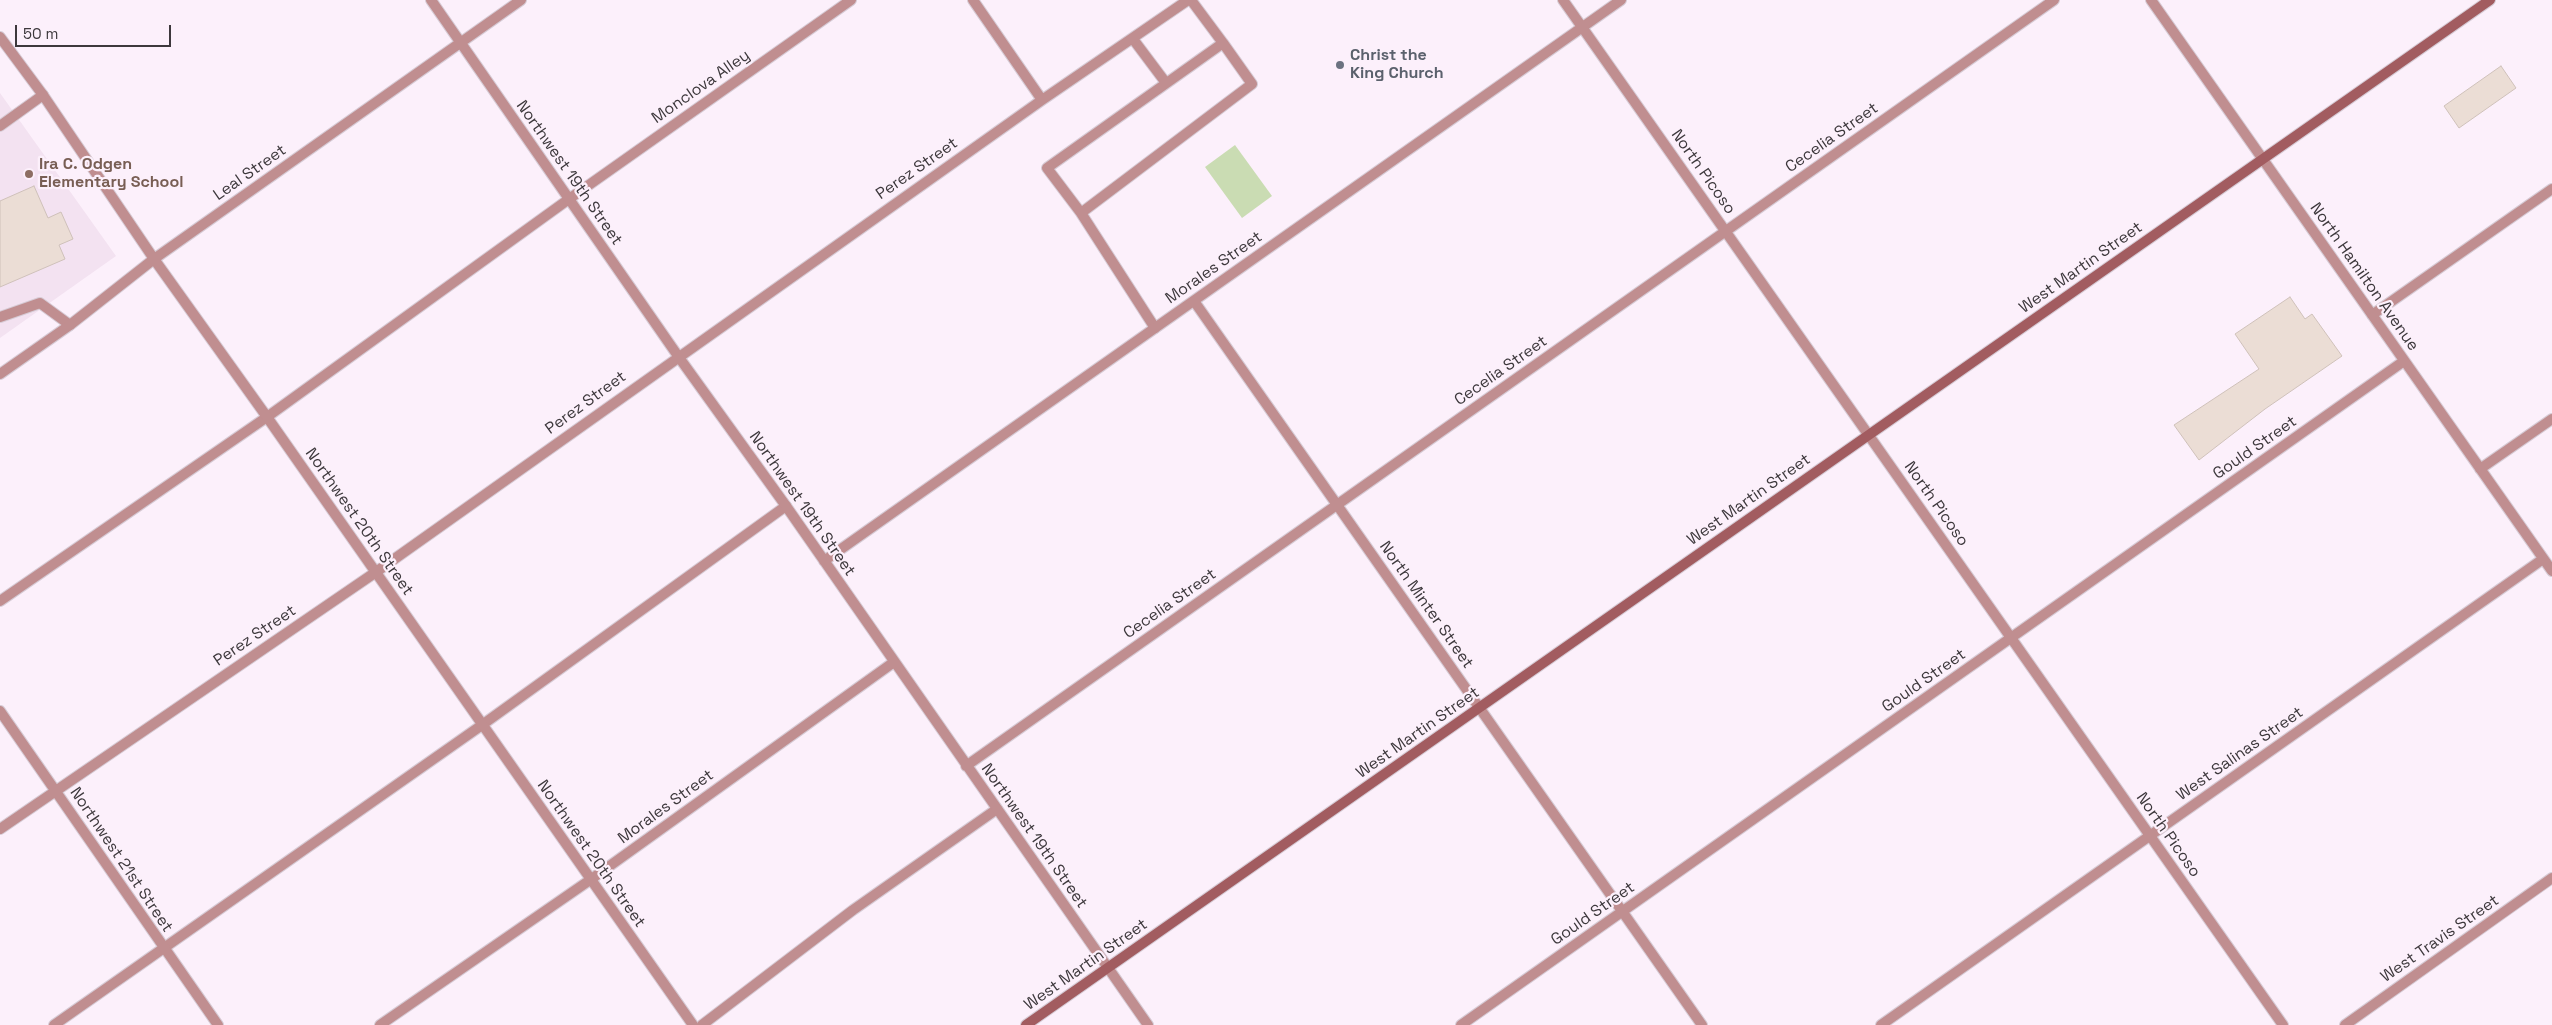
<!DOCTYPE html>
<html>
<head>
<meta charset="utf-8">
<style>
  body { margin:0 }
  #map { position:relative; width:2552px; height:1025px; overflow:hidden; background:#fcf0fb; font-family:"Space Grotesk",sans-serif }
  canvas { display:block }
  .scale { position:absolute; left:15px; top:25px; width:156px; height:22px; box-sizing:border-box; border:2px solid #3d383c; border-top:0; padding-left:6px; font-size:15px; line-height:18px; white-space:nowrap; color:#3d383c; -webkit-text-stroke:4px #fcf0fb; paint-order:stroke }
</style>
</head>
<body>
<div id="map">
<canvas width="2552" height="1025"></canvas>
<div class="scale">50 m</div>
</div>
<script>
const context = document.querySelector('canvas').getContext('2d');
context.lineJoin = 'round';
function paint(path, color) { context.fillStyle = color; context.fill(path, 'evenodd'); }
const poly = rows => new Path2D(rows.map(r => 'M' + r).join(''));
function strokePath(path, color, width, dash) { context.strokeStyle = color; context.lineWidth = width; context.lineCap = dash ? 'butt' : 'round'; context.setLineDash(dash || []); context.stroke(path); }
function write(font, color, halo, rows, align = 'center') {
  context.font = font + ' "Space Grotesk",sans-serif'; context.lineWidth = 4.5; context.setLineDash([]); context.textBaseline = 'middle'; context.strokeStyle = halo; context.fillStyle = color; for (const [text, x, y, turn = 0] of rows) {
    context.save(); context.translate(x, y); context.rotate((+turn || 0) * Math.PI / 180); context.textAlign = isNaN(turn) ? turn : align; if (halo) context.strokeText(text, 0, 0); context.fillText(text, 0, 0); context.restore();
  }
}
const built = poly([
  [0,93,116,256,0,338]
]);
const green = poly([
  [1235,145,1272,196,1242,218,1205,167]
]);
const building = poly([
  [2501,66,2516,88,2459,128,2444,106,2501,66],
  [34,186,48,218,61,212,73,239,59,245,65,259,0,287,0,201,34,186],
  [2290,297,2305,319,2312,314,2342,356,2265,409,2199,460,2174,425,2259,369,2235,334,2290,297]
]);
const service = poly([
  [1191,0,1223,43,1252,84,1081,213,1047,168,1223,43],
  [1133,39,1166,83],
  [0,126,43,95],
  [1081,213,1155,328],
  [0,317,40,303,70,325],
  [0,601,267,417,569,199,851,0],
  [54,1025,482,725,786,506],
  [702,1025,853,910,997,809]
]);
const minor = poly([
  [431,0,678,356,786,506,1148,1025],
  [973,0,1042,100],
  [1563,0,2283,1025],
  [2151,0,2552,571],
  [0,37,43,95,154,259,267,417,693,1025],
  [1194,301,1702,1025],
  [2372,315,2552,189],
  [0,374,70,325,154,259,521,0],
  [2480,469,2552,419],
  [824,561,1621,0],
  [0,711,218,1025],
  [966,766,2054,0],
  [0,829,376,572,1042,100,1188,0],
  [380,1025,590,880,894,662],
  [1461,1025,2404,361],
  [1881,1025,2543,559],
  [2345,1025,2552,878]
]);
const secondary = poly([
  [1026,1025,2490,0]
]);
const markers = [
  [1340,65,5,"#6b7280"],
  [29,174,5,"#8d6e63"]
];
const worshipNames = [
  ["Christ the",1350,56],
  ["King Church",1350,74]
];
const streetNames = [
  ["Monclova Alley",701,87,-35],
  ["Cecelia Street",1832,138,-35],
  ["Perez Street",917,169,-35],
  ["North Picoso",1703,172,55],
  ["Leal Street",250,173,-35],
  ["Northwest 19th Street",569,173,55],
  ["Morales Street",1214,268,-35],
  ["West Martin Street",2081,268,-35],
  ["North Hamilton Avenue",2364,277,55],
  ["Cecelia Street",1501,371,-35],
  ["Perez Street",586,403,-36],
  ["Gould Street",2255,448,-35],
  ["West Martin Street",1749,500,-35],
  ["Northwest 19th Street",802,504,55],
  ["North Picoso",1936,504,55],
  ["Northwest 20th Street",359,522,55],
  ["Cecelia Street",1170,604,-35],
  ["North Minter Street",1426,605,55],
  ["Perez Street",255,636,-34],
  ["Gould Street",1924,681,-35],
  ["West Martin Street",1418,733,-35],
  ["West Salinas Street",2240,754,-35],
  ["Morales Street",666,807,-36],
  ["North Picoso",2168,835,55],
  ["Northwest 19th Street",1034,836,55],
  ["Northwest 20th Street",591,854,55],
  ["Northwest 21st Street",121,860,56],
  ["Gould Street",1593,914,-35],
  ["West Travis Street",2440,939,-35],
  ["West Martin Street",1086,965,-35]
];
const educationNames = [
  ["Ira C. Odgen",39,165],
  ["Elementary School",39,183]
];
paint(built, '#f3e2f1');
paint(green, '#cadcb3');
paint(building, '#ebddd5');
strokePath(building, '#cfc1ba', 1);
strokePath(service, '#d6cbd5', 12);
strokePath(minor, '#d6cbd5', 12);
strokePath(secondary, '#d6cbd5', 12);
strokePath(service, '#c08e90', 10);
strokePath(minor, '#c08e90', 10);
strokePath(secondary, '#a25c60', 10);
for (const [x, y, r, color] of markers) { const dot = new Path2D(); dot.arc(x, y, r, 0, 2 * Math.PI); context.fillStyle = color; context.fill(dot); strokePath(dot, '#fcf0fb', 2); }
write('bold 16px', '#5b616d', '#fcf0fb', worshipNames, 'left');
write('16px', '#3d383c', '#fcf0fb', streetNames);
write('bold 16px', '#785e54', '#fcf0fb', educationNames, 'left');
</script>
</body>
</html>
